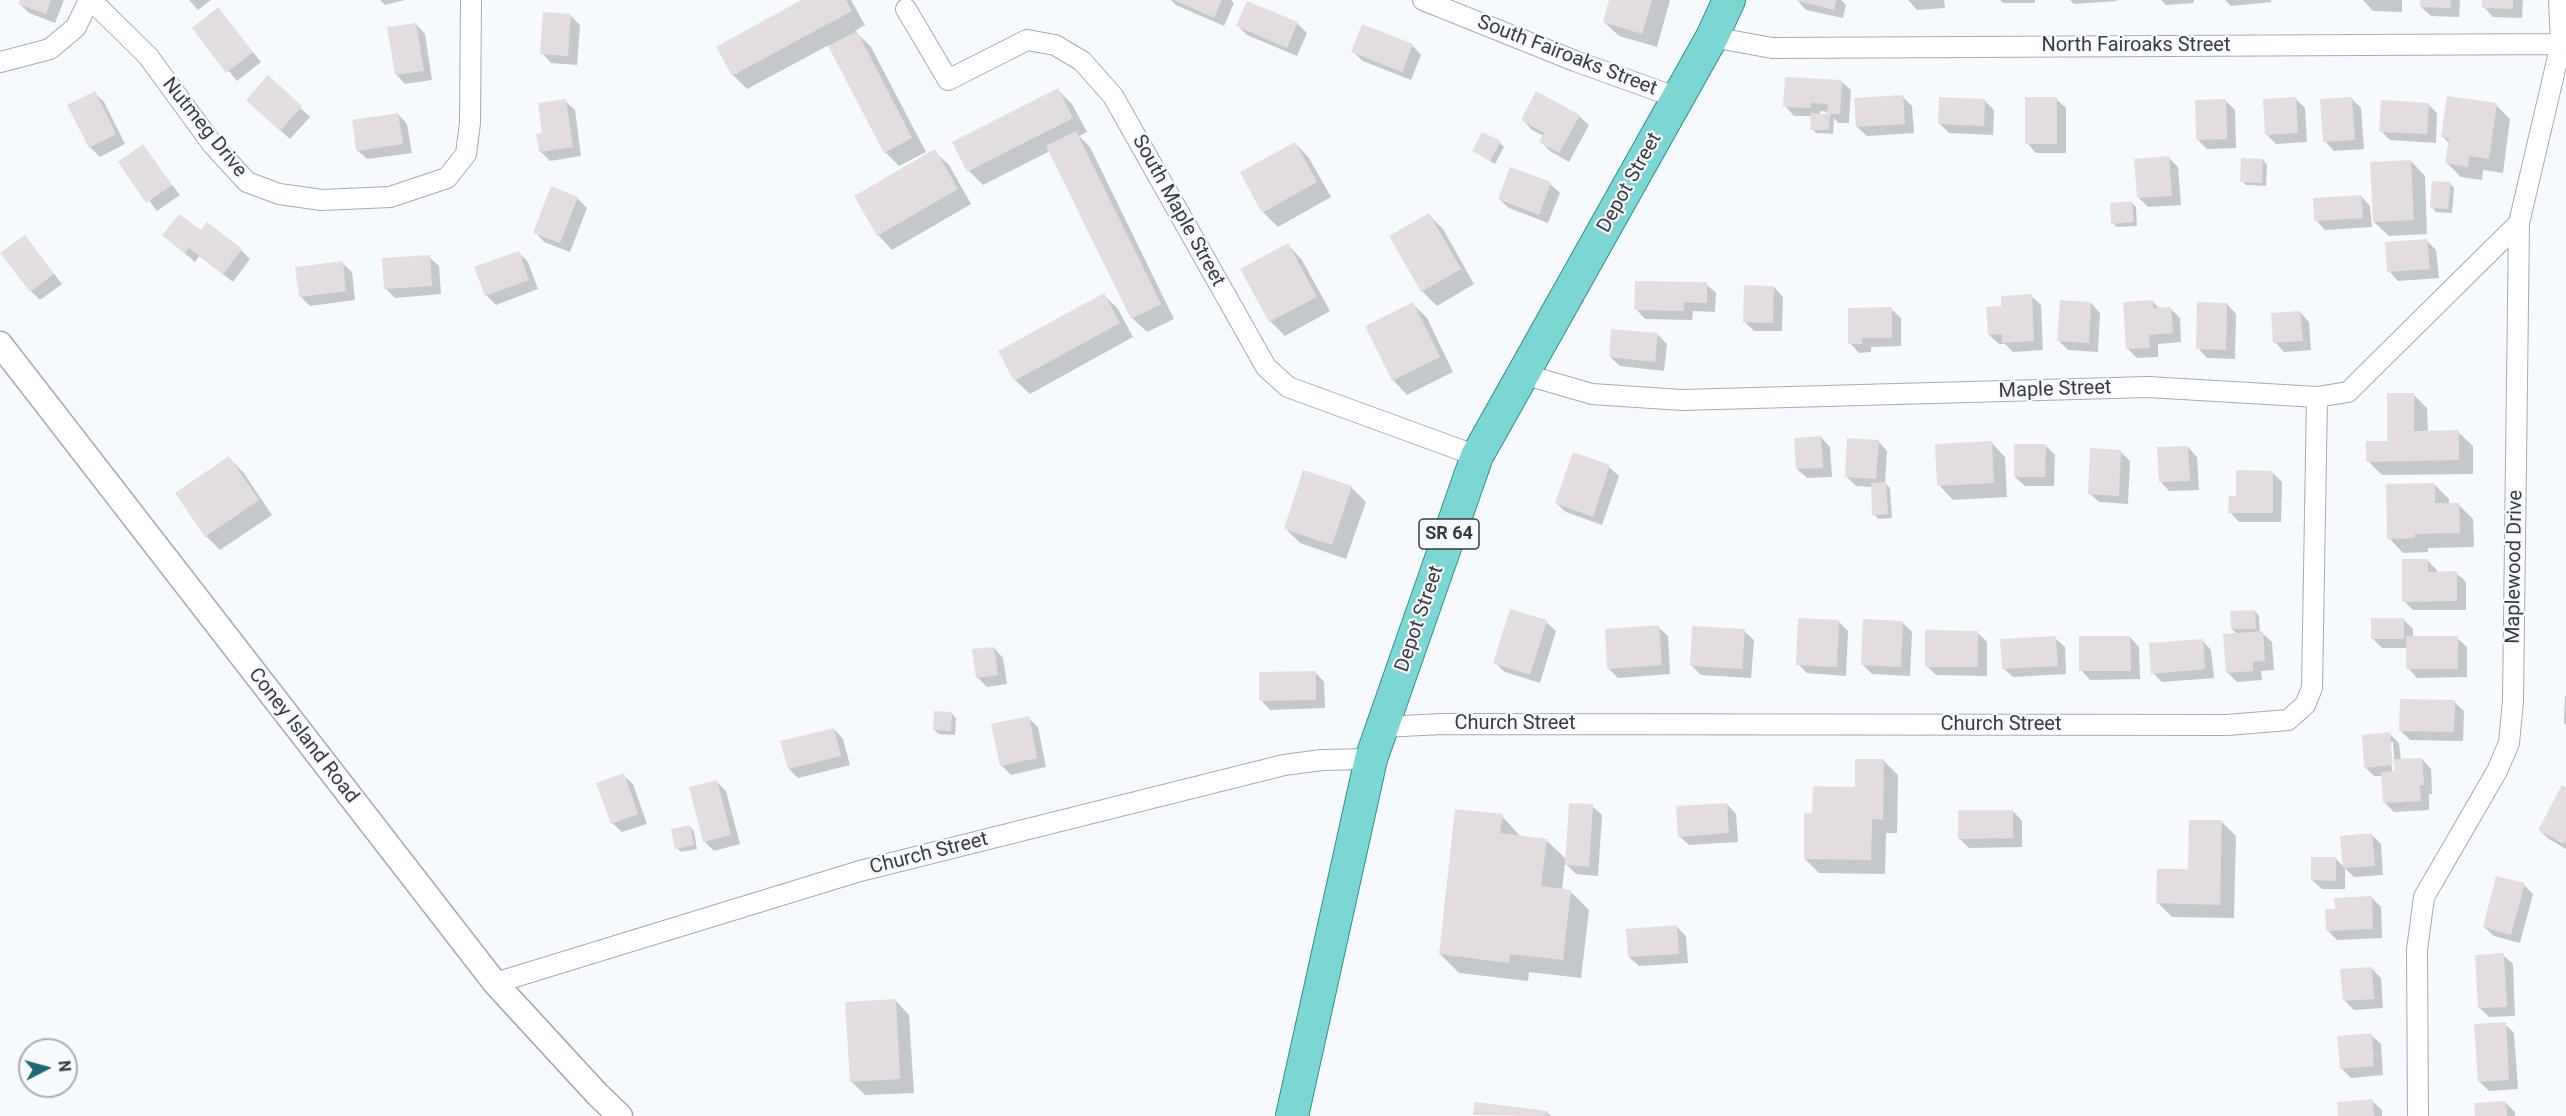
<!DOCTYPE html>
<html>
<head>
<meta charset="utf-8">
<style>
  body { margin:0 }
  #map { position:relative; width:2566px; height:1116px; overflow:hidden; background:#f6faff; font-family:Roboto,sans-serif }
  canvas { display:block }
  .north { position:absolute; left:18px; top:1038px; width:60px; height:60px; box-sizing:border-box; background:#f6faff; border:2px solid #abaeb1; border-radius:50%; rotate:84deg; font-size:16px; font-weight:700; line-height:24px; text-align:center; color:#3a3b3d }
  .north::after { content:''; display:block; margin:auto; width:21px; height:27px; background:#1e6774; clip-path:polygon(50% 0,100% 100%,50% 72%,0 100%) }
</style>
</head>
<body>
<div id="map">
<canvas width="2566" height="1116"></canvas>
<div class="north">N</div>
</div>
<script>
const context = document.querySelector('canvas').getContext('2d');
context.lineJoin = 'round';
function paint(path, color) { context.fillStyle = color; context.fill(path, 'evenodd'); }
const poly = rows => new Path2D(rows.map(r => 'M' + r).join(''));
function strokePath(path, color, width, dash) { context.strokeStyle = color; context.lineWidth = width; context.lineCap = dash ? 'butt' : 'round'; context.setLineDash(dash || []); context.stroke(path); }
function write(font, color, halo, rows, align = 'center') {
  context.font = font + ' Roboto,sans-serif'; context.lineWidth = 4.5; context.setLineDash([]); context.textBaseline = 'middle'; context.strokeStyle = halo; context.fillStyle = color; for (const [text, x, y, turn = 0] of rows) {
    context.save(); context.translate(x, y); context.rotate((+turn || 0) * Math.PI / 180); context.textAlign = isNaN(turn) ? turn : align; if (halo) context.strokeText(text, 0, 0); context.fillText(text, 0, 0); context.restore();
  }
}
const shadow = poly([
  [21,0,64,0,55,23,29,13,20,4],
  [189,0,211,0,198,10],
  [380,0,405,0,385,5],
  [805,0,851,0,865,25,855,31,871,47,926,152,899,166,885,152,829,45,747,89,733,75],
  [1171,0,1231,0,1234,3,1224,26,1176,5],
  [1610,0,1670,0,1657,47,1619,36,1604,22],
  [1797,0,1841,0,1846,5,1843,18,1806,10],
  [1908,0,1944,0,1945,8,1917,10],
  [2000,0,2035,0,2035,3,2003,3],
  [2070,0,2117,0,2117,1,2074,4],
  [2161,0,2194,0,2194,3,2166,5],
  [2225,0,2271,0,2271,2,2231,6],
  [2363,0,2402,0,2402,12,2373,11],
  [2421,0,2460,0,2459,17,2431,16,2421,7],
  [2484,0,2523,0,2522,18,2493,17,2484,7],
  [218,9,261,62,237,81,194,28],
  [570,15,580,25,577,65,551,63,542,53],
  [1297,23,1307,33,1297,56,1247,35,1238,26],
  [416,24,425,34,432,80,405,84,396,74],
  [1412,45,1421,55,1411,80,1363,61,1353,52],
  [268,77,310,117,290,139,257,110],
  [1841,81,1851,90,1849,123,1838,123,1834,118,1833,134,1816,133,1812,129,1812,116,1794,116,1785,106],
  [1820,111,1829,112,1831,116,1820,115],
  [1058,90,1072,104,1087,132,1079,136,1090,147,1174,319,1147,332,1132,318,1050,151,983,185,969,171],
  [95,93,104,102,125,144,100,157,90,147],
  [1903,97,1912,106,1914,133,1867,136,1857,127],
  [2295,98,2305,108,2307,142,2276,144,2267,135],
  [2056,99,2066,108,2066,153,2036,153,2027,143],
  [2352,99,2361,108,2364,149,2334,151,2325,141],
  [565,101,575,110,581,156,550,161,540,151,544,134],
  [1985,101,1994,110,1993,135,1949,133,1940,124],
  [2226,101,2235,110,2236,148,2207,149,2197,139],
  [2428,104,2437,113,2436,143,2390,140,2381,131],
  [2496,105,2510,119,2503,173,2483,170,2482,180,2461,177,2447,163,2449,143,2443,137],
  [398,114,407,124,412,153,367,159,357,150],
  [1579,116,1589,125,1569,162,1550,151,1541,142,1544,136,1532,130,1523,120],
  [1295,143,1309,158,1331,197,1278,227,1263,212],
  [1500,143,1504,147,1495,164,1474,151],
  [142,146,180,195,157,211,120,163],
  [934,151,949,165,971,204,892,250,878,235],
  [2169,158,2178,167,2181,205,2148,207,2138,197],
  [2263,160,2267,165,2266,186,2246,185,2242,181],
  [2411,161,2425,176,2427,234,2389,236,2374,222],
  [1550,184,1560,193,1548,223,1509,208,1499,199],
  [2450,184,2454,188,2452,213,2436,212,2432,207],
  [2361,196,2370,206,2372,227,2325,230,2316,220],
  [577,198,587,208,570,252,544,242,535,232],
  [2132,203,2136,207,2137,226,2117,227,2113,223],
  [1429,215,1443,229,1474,284,1437,306,1422,291,1391,236],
  [201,232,241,250,250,259,233,282,199,256,195,262,164,235],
  [25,237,62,284,40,300,31,291],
  [2427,241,2436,250,2439,278,2398,281,2389,271],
  [1288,245,1302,260,1330,311,1285,336,1270,321],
  [518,252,528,262,538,289,496,305,486,295],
  [429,257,439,266,441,294,395,298,385,288],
  [342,263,352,272,355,300,310,306,301,297],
  [1706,284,1716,293,1715,312,1693,311,1692,320,1645,319,1636,309],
  [1774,287,1783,297,1782,331,1754,331,1744,321],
  [1103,294,1118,309,1133,337,1030,394,1015,380],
  [2031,296,2041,305,2043,350,2013,352,2005,344,1999,344,1989,335,2003,308],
  [2152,301,2160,309,2171,309,2180,318,2181,342,2158,344,2158,357,2137,358,2128,349],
  [2091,303,2100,313,2098,352,2068,350,2059,341],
  [1413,304,1427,318,1453,372,1407,395,1393,380],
  [2227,304,2236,314,2235,359,2207,358,2198,348],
  [1891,309,1901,318,1901,346,1871,347,1871,352,1859,353,1850,343],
  [2300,312,2309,322,2311,350,2284,352,2275,342],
  [1658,335,1667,344,1664,371,1620,366,1610,357],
  [2413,394,2427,408,2428,432,2458,432,2473,446,2473,474,2382,475,2368,461,2388,442],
  [1821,437,1830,447,1832,477,1807,478,1797,469],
  [1878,441,1887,451,1885,483,1890,488,1892,518,1878,519,1874,514,1872,487,1856,486,1846,476],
  [1991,442,2005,457,2007,497,1953,500,1939,485],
  [2045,445,2055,455,2054,486,2025,486,2015,477],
  [2188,447,2197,457,2199,490,2169,491,2160,481],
  [2120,451,2130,461,2128,504,2099,502,2089,493],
  [229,458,243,472,272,515,220,550,206,536],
  [1609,467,1619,476,1602,525,1566,512,1556,503],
  [2272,472,2282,482,2281,522,2239,522,2230,512,2237,498],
  [2434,484,2449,499,2449,505,2458,504,2473,519,2474,547,2428,548,2428,552,2403,553,2389,538],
  [1351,487,1366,502,1346,559,1300,543,1286,529],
  [2427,560,2437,570,2437,573,2456,573,2466,582,2466,610,2413,610,2404,601],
  [2255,611,2259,616,2260,633,2262,633,2272,642,2274,670,2261,671,2262,680,2237,682,2227,672,2238,635,2232,629],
  [2404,620,2413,629,2413,638,2457,638,2467,647,2467,677,2417,678,2408,668,2408,648,2382,648,2373,639],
  [1546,622,1556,631,1540,683,1505,672,1495,663],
  [1839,622,1848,631,1846,676,1807,673,1798,664],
  [1903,623,1912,632,1910,676,1872,674,1862,664],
  [1658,627,1668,636,1670,674,1618,678,1609,669],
  [1744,631,1754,640,1751,678,1701,675,1691,665],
  [1978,633,1987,642,1987,676,1936,675,1927,666],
  [2130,637,2139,647,2140,679,2090,680,2081,670],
  [2055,638,2065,647,2066,674,2013,677,2003,668],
  [2202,640,2211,650,2214,678,2162,682,2153,673],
  [994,648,1003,658,1007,684,987,687,977,677],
  [1315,672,1324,682,1325,708,1270,710,1261,700],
  [2565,696,2566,696,2566,725,2564,723],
  [2454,702,2464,711,2463,741,2410,740,2400,730],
  [952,714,956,718,955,735,939,734,934,730],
  [1028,718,1038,727,1046,767,1011,775,1001,765],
  [834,729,843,739,850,765,798,778,789,769],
  [2390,734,2399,743,2401,760,2422,759,2431,769,2432,794,2429,794,2429,810,2394,812,2385,803,2383,776,2374,776,2365,767],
  [2390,742,2393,742,2395,773,2392,773],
  [1883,760,1898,775,1897,833,1886,833,1885,874,1819,873,1805,859,1814,815,1857,789],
  [623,775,633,784,647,824,622,832,612,823],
  [717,782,726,791,740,844,714,851,704,841],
  [2566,789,2566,849,2549,839,2539,830],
  [1727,804,1736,814,1738,842,1689,845,1679,836],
  [1592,806,1602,815,1598,876,1576,874,1565,863,1562,890,1570,891,1589,910,1581,978,1529,972,1528,981,1459,973,1440,954,1502,816,1521,837,1546,840,1567,860],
  [2013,811,2022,821,2022,847,1969,848,1959,838],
  [2222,822,2236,836,2234,918,2172,917,2158,903,2190,871],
  [689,826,694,831,697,849,681,852,677,848],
  [2372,835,2381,844,2383,875,2354,877,2345,868,2345,889,2322,889,2312,880,2335,858,2344,867],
  [2524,885,2533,894,2520,943,2494,936,2484,927],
  [2371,897,2381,907,2382,938,2337,940,2327,930,2336,910],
  [1677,927,1686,936,1688,963,1639,966,1629,957],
  [2503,955,2513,964,2515,1016,2489,1017,2479,1007],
  [2371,968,2381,978,2383,1008,2354,1010,2344,1000],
  [895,1000,909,1015,914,1093,865,1095,851,1081],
  [2505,1024,2514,1033,2518,1089,2489,1091,2479,1081],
  [2371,1035,2381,1044,2383,1075,2351,1078,2341,1068],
  [2372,1101,2382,1110,2382,1116,2340,1116],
  [2505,1102,2515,1112,2515,1116,2476,1116],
  [1547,1112,1551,1116,1475,1114]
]);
const building = poly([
  [20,0,51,0,46,14,18,4],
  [801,0,846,0,852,11,732,76,716,47],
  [1174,0,1222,0,1214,18],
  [1609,0,1652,0,1642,34,1603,22],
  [1795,0,1836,0,1834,10],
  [2420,0,2451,0,2450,8,2420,7],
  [2482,0,2513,0,2513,9,2482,8],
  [1247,1,1298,22,1287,48,1236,26],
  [218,7,253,52,226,73,192,28],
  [543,12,571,14,568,56,540,54],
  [416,23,424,71,395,75,387,27],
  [1362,24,1413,44,1402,72,1351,52],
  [857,31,912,138,884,153,828,46],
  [268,75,302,106,280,131,246,100],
  [1785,77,1842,80,1840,114,1830,114,1829,130,1810,130,1811,113,1827,114,1828,104,1811,103,1811,108,1783,107],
  [1058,88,1073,118,967,172,952,142],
  [95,91,116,134,89,148,67,105],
  [1536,91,1580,115,1559,153,1539,142,1544,133,1521,120],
  [1903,95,1905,124,1856,127,1854,98],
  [2447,96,2497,103,2489,159,2469,156,2468,167,2445,163,2449,138,2441,137],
  [1939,97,1985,99,1984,126,1938,124],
  [2025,97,2057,97,2057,144,2025,144],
  [2296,97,2298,133,2265,135,2263,99],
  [2352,97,2355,140,2323,142,2320,99],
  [566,99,573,147,539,152,536,134,542,133,538,103],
  [2226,99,2227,139,2196,140,2195,100],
  [2381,100,2429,103,2427,134,2379,132],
  [398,113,403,144,356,151,352,120],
  [1076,131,1161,304,1131,319,1046,146],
  [1482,132,1501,141,1490,161,1472,151],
  [1295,142,1317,182,1262,213,1240,172],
  [143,144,172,185,146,203,118,162],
  [935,149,958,189,877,236,854,196],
  [2169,156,2172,196,2137,198,2134,159],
  [2241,158,2263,159,2262,183,2240,182],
  [2411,160,2414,220,2373,222,2370,162],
  [1510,167,1551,182,1539,215,1498,199],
  [2432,181,2451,182,2448,209,2430,208],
  [551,186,578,197,560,243,533,233],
  [2361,195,2363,218,2314,221,2313,198],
  [2132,201,2134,222,2111,224,2110,203],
  [1429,213,1461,269,1421,292,1389,236],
  [179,214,201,230,207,222,242,249,223,274,189,248,185,254,162,235],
  [25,235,54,274,30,292,0,253],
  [2427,239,2430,269,2387,272,2385,242],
  [1288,243,1317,297,1269,322,1240,269],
  [519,251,529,280,485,296,474,267],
  [430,255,432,286,384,289,382,258],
  [343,261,346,291,299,297,295,267],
  [1635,281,1707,282,1707,303,1684,302,1684,311,1634,310],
  [1744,285,1774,286,1773,323,1743,322],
  [1104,293,1120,323,1014,381,998,351],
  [2032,294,2034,341,2002,343,2002,334,1988,335,1986,307,2001,306,2001,296],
  [2060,300,2091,302,2089,343,2057,341],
  [2153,300,2153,308,2171,307,2173,333,2149,335,2150,348,2126,349,2123,302],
  [1413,302,1440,357,1392,381,1365,326],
  [2197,302,2227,303,2226,350,2196,349],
  [1892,307,1892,338,1862,338,1862,344,1848,344,1848,308],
  [2300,311,2303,341,2273,343,2271,313],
  [1611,329,1658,333,1655,362,1609,357],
  [2387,393,2414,393,2414,431,2459,430,2459,460,2366,462,2366,441,2387,441],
  [1821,436,1823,468,1796,469,1794,438],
  [1847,438,1879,440,1876,479,1845,477],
  [1992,441,1994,483,1937,486,1935,444],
  [2014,444,2046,444,2045,477,2014,477],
  [2188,446,2190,481,2159,482,2157,447],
  [2090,448,2121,450,2119,496,2088,494],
  [1573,452,1610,465,1593,517,1555,503],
  [229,456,259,500,205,537,175,493],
  [1303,470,1352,486,1332,545,1284,529],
  [2236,470,2273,471,2273,513,2228,513,2229,496,2236,496],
  [1886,482,1888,514,1872,515,1871,483],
  [2435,483,2435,503,2459,503,2460,533,2415,534,2415,538,2387,539,2386,484],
  [2402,559,2428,559,2428,572,2457,571,2457,601,2402,602],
  [1510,609,1547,620,1530,675,1493,663],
  [2255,610,2256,629,2231,629,2230,611],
  [1798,618,1839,620,1837,667,1796,665],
  [2371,618,2404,618,2404,639,2371,639],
  [1863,619,1903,621,1901,667,1861,665],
  [1659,625,1662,665,1607,669,1605,629],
  [1692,626,1745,629,1742,669,1690,666],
  [1925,630,1978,631,1978,667,1925,667],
  [2263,631,2265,661,2253,662,2253,671,2226,673,2223,634],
  [2056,636,2058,666,2002,669,2000,639],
  [2079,636,2130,636,2131,671,2079,671],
  [2406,636,2458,636,2458,669,2406,669],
  [2203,639,2205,669,2151,674,2149,643],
  [994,647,998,675,976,678,972,649],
  [1316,671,1316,700,1259,701,1259,672],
  [2400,699,2455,700,2454,732,2399,731],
  [934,711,952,712,951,731,933,730],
  [1029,716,1037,758,1000,766,991,724],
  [834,728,841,756,788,769,780,741],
  [2390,732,2393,765,2364,768,2362,735],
  [2422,758,2424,785,2420,785,2421,801,2383,803,2381,772,2395,771,2394,759],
  [1855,759,1884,759,1883,820,1872,819,1871,860,1804,859,1804,813,1812,813,1813,786,1855,787],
  [624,773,638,814,611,824,596,783],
  [717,780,731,835,703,842,689,787],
  [2562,785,2566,788,2566,840,2564,844,2538,830],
  [1569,803,1593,804,1589,867,1565,865],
  [1727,803,1729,833,1678,837,1676,806],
  [1455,809,1503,814,1500,833,1547,839,1541,886,1571,890,1563,960,1510,954,1509,963,1439,954],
  [1958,810,2013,810,2013,838,1958,839],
  [2189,820,2222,820,2220,905,2156,903,2157,869,2188,869],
  [690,825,694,845,675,849,671,829],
  [2372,833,2375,866,2343,868,2340,836],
  [2311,857,2336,857,2336,881,2311,880],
  [2496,876,2525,883,2511,935,2483,927],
  [2372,896,2373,929,2326,931,2325,909,2335,909,2334,898],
  [1677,925,1679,954,1628,957,1626,929],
  [2504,953,2507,1007,2478,1008,2475,955],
  [2372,967,2374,999,2343,1001,2340,969],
  [896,999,900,1079,850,1082,845,1002],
  [2506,1022,2509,1080,2478,1082,2474,1024],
  [2372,1033,2374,1066,2340,1069,2337,1036],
  [2373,1099,2374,1116,2338,1116,2337,1102],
  [2506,1101,2507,1116,2475,1116,2474,1103],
  [1475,1102,1548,1111,1547,1116,1473,1115]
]);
const minor = poly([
  [91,0,148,56,213,145,247,182,279,194,322,200,390,197,447,178,466,154,470,123,471,0],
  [1423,0,1575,61,1678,98],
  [906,9,948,80,1027,40,1055,45,1082,61,1113,96,1266,367,1288,387,1477,456],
  [1712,37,1772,48,2561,44],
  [0,62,50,49,76,27,89,0],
  [1523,374,1592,394,1682,400,2148,387,2317,397,2348,392,2519,223],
  [1382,727,1443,724,2227,725,2288,720,2305,705,2312,688,2317,397],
  [495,983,860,871,1284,765,1322,760,1371,759],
  [2418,1116,2417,950,2424,897,2497,771,2509,743,2513,701,2519,223,2561,44,2559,0]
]);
const tertiary = poly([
  [0,344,495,983,598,1095,620,1116]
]);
const primary = poly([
  [1292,1116,1371,759,1477,456,1712,37,1729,0]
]);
const shields = [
  [1449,534,60]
];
const shieldNames = [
  ["SR 64",1449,534]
];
const streetNames = [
  ["North Fairoaks Street",2136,46],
  ["South Fairoaks Street",1567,56,21],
  ["Nutmeg Drive",204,128,51],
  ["Depot Street",1630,183,-61],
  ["South Maple Street",1178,211,61],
  ["Maple Street",2055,390,-2],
  ["Maplewood Drive",2515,567,-89],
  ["Depot Street",1420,619,-71],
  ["Church Street",1515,724],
  ["Church Street",2001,725],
  ["Coney Island Road",303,736,52],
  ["Church Street",929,854,-14]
];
paint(shadow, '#0003');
paint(building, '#e3dde0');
strokePath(minor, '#a7aaaf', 22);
strokePath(tertiary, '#a7aaaf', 27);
strokePath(primary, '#2c908d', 34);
strokePath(minor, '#fff', 20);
strokePath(tertiary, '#fff', 24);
strokePath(primary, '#7cd7d4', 32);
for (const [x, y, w] of shields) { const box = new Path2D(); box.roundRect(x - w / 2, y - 15, w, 30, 4.5); context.fillStyle = '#f6faff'; context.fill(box); strokePath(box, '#3a3b3d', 1.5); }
write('bold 18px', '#3a3b3d', null, shieldNames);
write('20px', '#3a3b3d', '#f6faff', streetNames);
</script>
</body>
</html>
